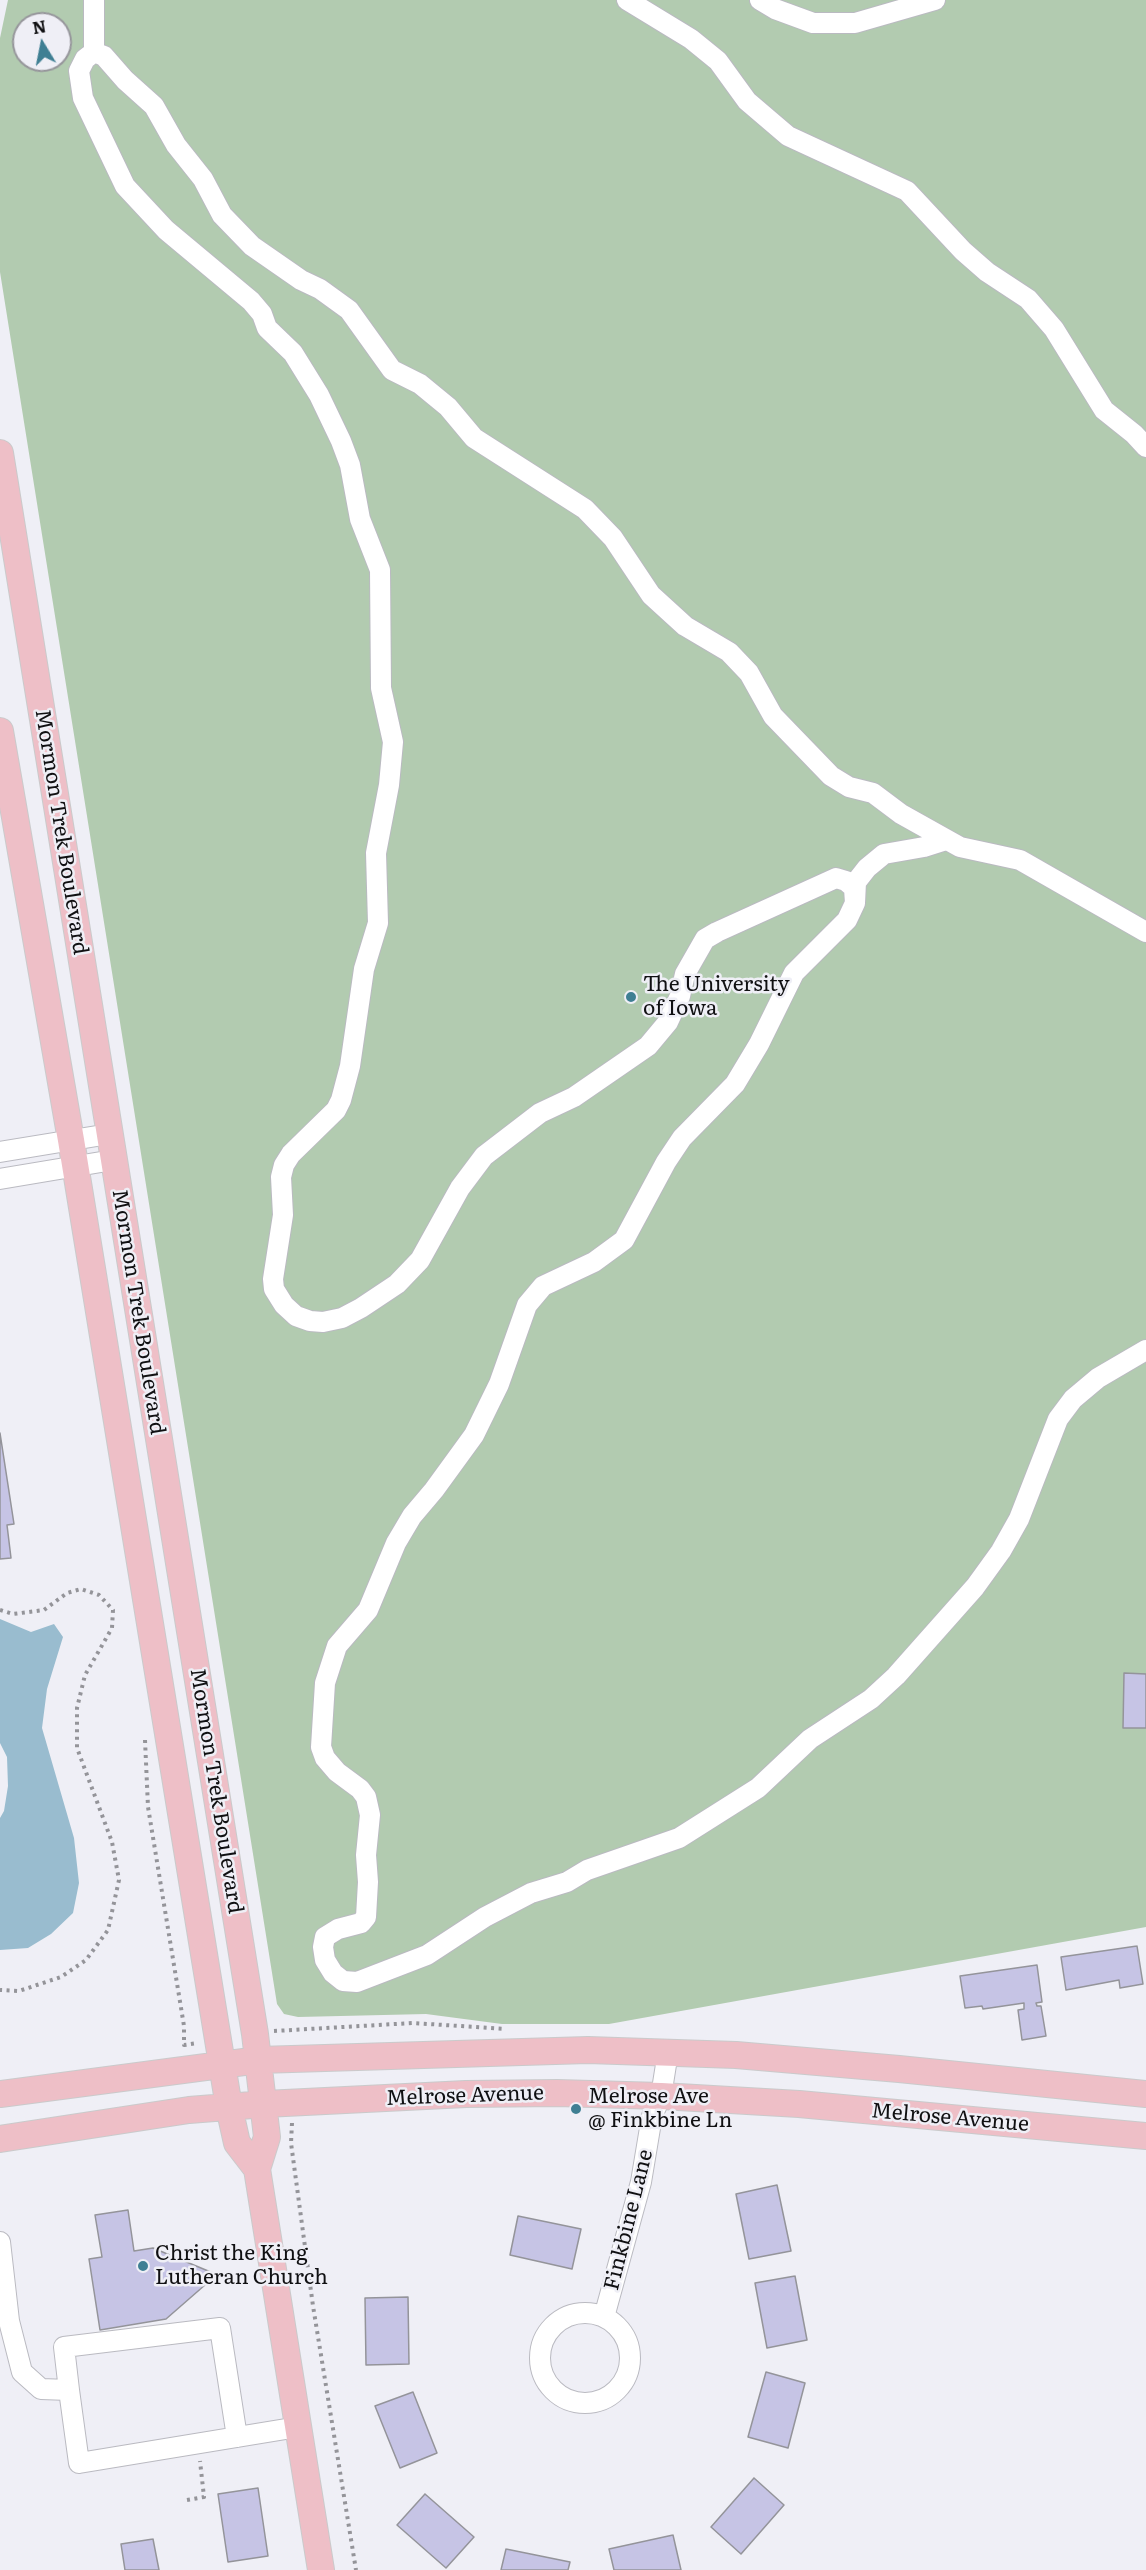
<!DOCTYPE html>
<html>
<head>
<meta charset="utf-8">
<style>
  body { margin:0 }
  #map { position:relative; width:1146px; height:2570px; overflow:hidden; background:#efeff6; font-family:Literata,serif }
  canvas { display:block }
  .north { position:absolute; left:12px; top:12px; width:60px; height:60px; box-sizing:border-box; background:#efeff6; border:2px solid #96969b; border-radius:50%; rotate:350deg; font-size:16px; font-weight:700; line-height:24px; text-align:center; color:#101012 }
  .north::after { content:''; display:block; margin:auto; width:21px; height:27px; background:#3f7f93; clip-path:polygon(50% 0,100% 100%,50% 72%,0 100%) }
</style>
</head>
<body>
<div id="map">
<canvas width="1146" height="2570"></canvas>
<div class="north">N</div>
</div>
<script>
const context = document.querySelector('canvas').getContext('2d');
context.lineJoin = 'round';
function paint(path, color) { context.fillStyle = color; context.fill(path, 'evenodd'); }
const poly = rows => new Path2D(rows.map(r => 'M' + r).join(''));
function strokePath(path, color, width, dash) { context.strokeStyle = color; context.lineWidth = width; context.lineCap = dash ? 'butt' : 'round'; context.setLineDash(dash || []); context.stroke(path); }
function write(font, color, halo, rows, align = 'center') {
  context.font = font + ' Literata,serif'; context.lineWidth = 5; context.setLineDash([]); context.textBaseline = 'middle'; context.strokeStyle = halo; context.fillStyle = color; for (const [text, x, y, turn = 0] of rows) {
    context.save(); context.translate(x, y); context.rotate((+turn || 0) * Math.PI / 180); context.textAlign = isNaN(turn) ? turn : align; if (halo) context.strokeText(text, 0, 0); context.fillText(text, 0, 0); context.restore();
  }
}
const green = poly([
  [8,0,1146,0,1146,1927,609,2024,502,2024,426,2014,298,2017,284,2014,277,2004,0,272,0,38],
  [24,24,60,24,60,60,24,60]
]);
const water = poly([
  [0,1619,31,1632,54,1624,63,1637,47,1689,42,1728,74,1838,79,1883,73,1913,51,1934,28,1948,0,1950,0,1818,4,1811,8,1786,7,1757,0,1743]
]);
const building = poly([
  [0,1433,14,1524,7,1525,11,1558,0,1559,0,1433],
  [1124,1673,1146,1674,1146,1728,1123,1728,1124,1673],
  [1137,1946,1143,1984,1120,1988,1119,1980,1066,1990,1061,1957,1137,1946],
  [1037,1965,1042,2002,1036,2003,1037,2006,1041,2006,1046,2036,1022,2040,1018,2010,1024,2009,1024,2003,983,2009,982,2006,965,2008,960,1976,1037,1965],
  [777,2185,791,2251,749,2259,736,2194,777,2185],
  [128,2210,134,2251,153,2248,213,2273,213,2278,166,2319,100,2330,89,2259,102,2257,95,2215,128,2210],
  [518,2216,581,2229,572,2269,510,2255,518,2216],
  [795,2276,807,2340,767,2348,755,2283,795,2276],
  [408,2297,409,2364,366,2365,365,2298,408,2297],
  [766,2372,805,2383,788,2448,748,2437,766,2372],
  [413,2392,437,2453,400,2468,375,2406,413,2392],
  [754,2478,784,2505,741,2554,711,2527,754,2478],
  [258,2488,268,2556,228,2562,218,2494,258,2488],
  [425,2494,474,2537,446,2568,397,2525,425,2494],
  [673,2535,681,2570,614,2570,609,2549,673,2535],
  [153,2539,159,2570,125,2570,121,2544,153,2539],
  [506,2549,570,2562,568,2570,501,2570,506,2549]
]);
const path = poly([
  [0,1610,13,1614,44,1610,67,1593,81,1589,99,1595,113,1610,112,1628,85,1675,77,1708,77,1748,112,1842,119,1880,108,1930,86,1960,61,1977,19,1991,0,1990],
  [145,1740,148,1807,184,2026,184,2045,198,2043],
  [274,2031,413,2023,506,2029],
  [292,2123,291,2143,313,2306,356,2570],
  [187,2500,204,2497,200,2461]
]);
const minor = poly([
  [94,0,94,52],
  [627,0,691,39,718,61,747,101,788,136,907,191,963,251,987,272,1028,299,1054,329,1104,410,1134,434,1146,447],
  [760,0,775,9,813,23,855,23,935,0],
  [946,840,924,847,884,854,867,868,856,882,855,903,847,920,794,973,759,1044,735,1084,682,1138,666,1162,624,1240,594,1262,543,1286,527,1305,499,1384,474,1435,434,1490,412,1516,396,1543,368,1610,337,1646,325,1683,321,1747,325,1758,337,1772,360,1789,366,1797,370,1815,366,1855,368,1882,366,1917,361,1923,338,1929,325,1937,323,1947,325,1960,333,1973,343,1981,357,1982,427,1955,485,1917,531,1893,567,1882,587,1870,679,1838,758,1788,810,1739,871,1699,896,1676,975,1587,1001,1551,1019,1519,1058,1419,1073,1399,1098,1378,1146,1350],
  [855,903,854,888,846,881,836,878,717,932,705,939,685,974,680,996,668,1022,648,1046,574,1097,540,1113,484,1156,460,1188,420,1260,397,1284,361,1308,342,1318,323,1322,310,1321,296,1316,284,1305,274,1289,273,1279,283,1215,281,1177,284,1165,291,1154,336,1110,341,1100,350,1066,364,969,378,923,376,853,389,785,393,742,381,688,380,570,360,519,350,465,341,441,319,395,293,353,267,328,262,314,251,301,166,230,125,186,83,98,79,71,85,59,94,52,104,56,125,80,154,106,176,145,203,179,222,215,252,246,301,280,320,289,349,310,392,370,420,384,448,407,474,438,585,509,613,538,651,595,685,626,729,652,749,673,773,716,831,776,849,787,873,793,901,814,960,847,1020,860,1146,932],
  [0,1152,109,1134],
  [0,1179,113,1160],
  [0,2242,9,2321,22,2372,41,2389,69,2390,79,2463,298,2427],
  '540 2358a45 45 0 1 1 90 0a45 45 0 1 1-90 0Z',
  [604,2317,641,2182,652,2116,661,2096,668,2052],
  [69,2390,64,2347,220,2328,237,2437]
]);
const major = poly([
  [0,453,255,2034,267,2137,257,2169,321,2570],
  [0,731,71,1140,229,2107,237,2143,257,2169],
  [0,2094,259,2060,588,2050,736,2055,899,2069,1146,2094],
  [0,2139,189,2110,265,2104,466,2094,557,2093,661,2096,799,2104,1146,2136]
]);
const markers = [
  [631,997,6,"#3f7f93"],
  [576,2109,6,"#3f7f93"],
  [143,2266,6,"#3f7f93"]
];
const streetNames = [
  ["Mormon Trek Boulevard",61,832,81],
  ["Mormon Trek Boulevard",138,1312,81],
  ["Mormon Trek Boulevard",216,1791,81],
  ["Melrose Avenue",465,2096,-2],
  ["Melrose Avenue",950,2118,5],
  ["Finkbine Lane",629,2220,-76]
];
const poiNames = [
  ["The University",643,985],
  ["of Iowa",643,1009],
  ["Melrose Ave",588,2097],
  ["@ Finkbine Ln",588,2121],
  ["Christ the King",155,2254],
  ["Lutheran Church",155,2278]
];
paint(green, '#b2cbb0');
paint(water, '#99bccf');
paint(building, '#c6c4e5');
strokePath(building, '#94949a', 1.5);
strokePath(minor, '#babac1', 22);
strokePath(major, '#cacacb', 28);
strokePath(path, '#949499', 4, [3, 4.5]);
strokePath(minor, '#fff', 20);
strokePath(major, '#eebfc7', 26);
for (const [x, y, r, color] of markers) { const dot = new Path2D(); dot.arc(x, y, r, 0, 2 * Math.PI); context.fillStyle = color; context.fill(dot); strokePath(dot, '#efeff6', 2); }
write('21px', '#101012', '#efeff6', streetNames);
write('21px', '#101012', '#efeff6', poiNames, 'left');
</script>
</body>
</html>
